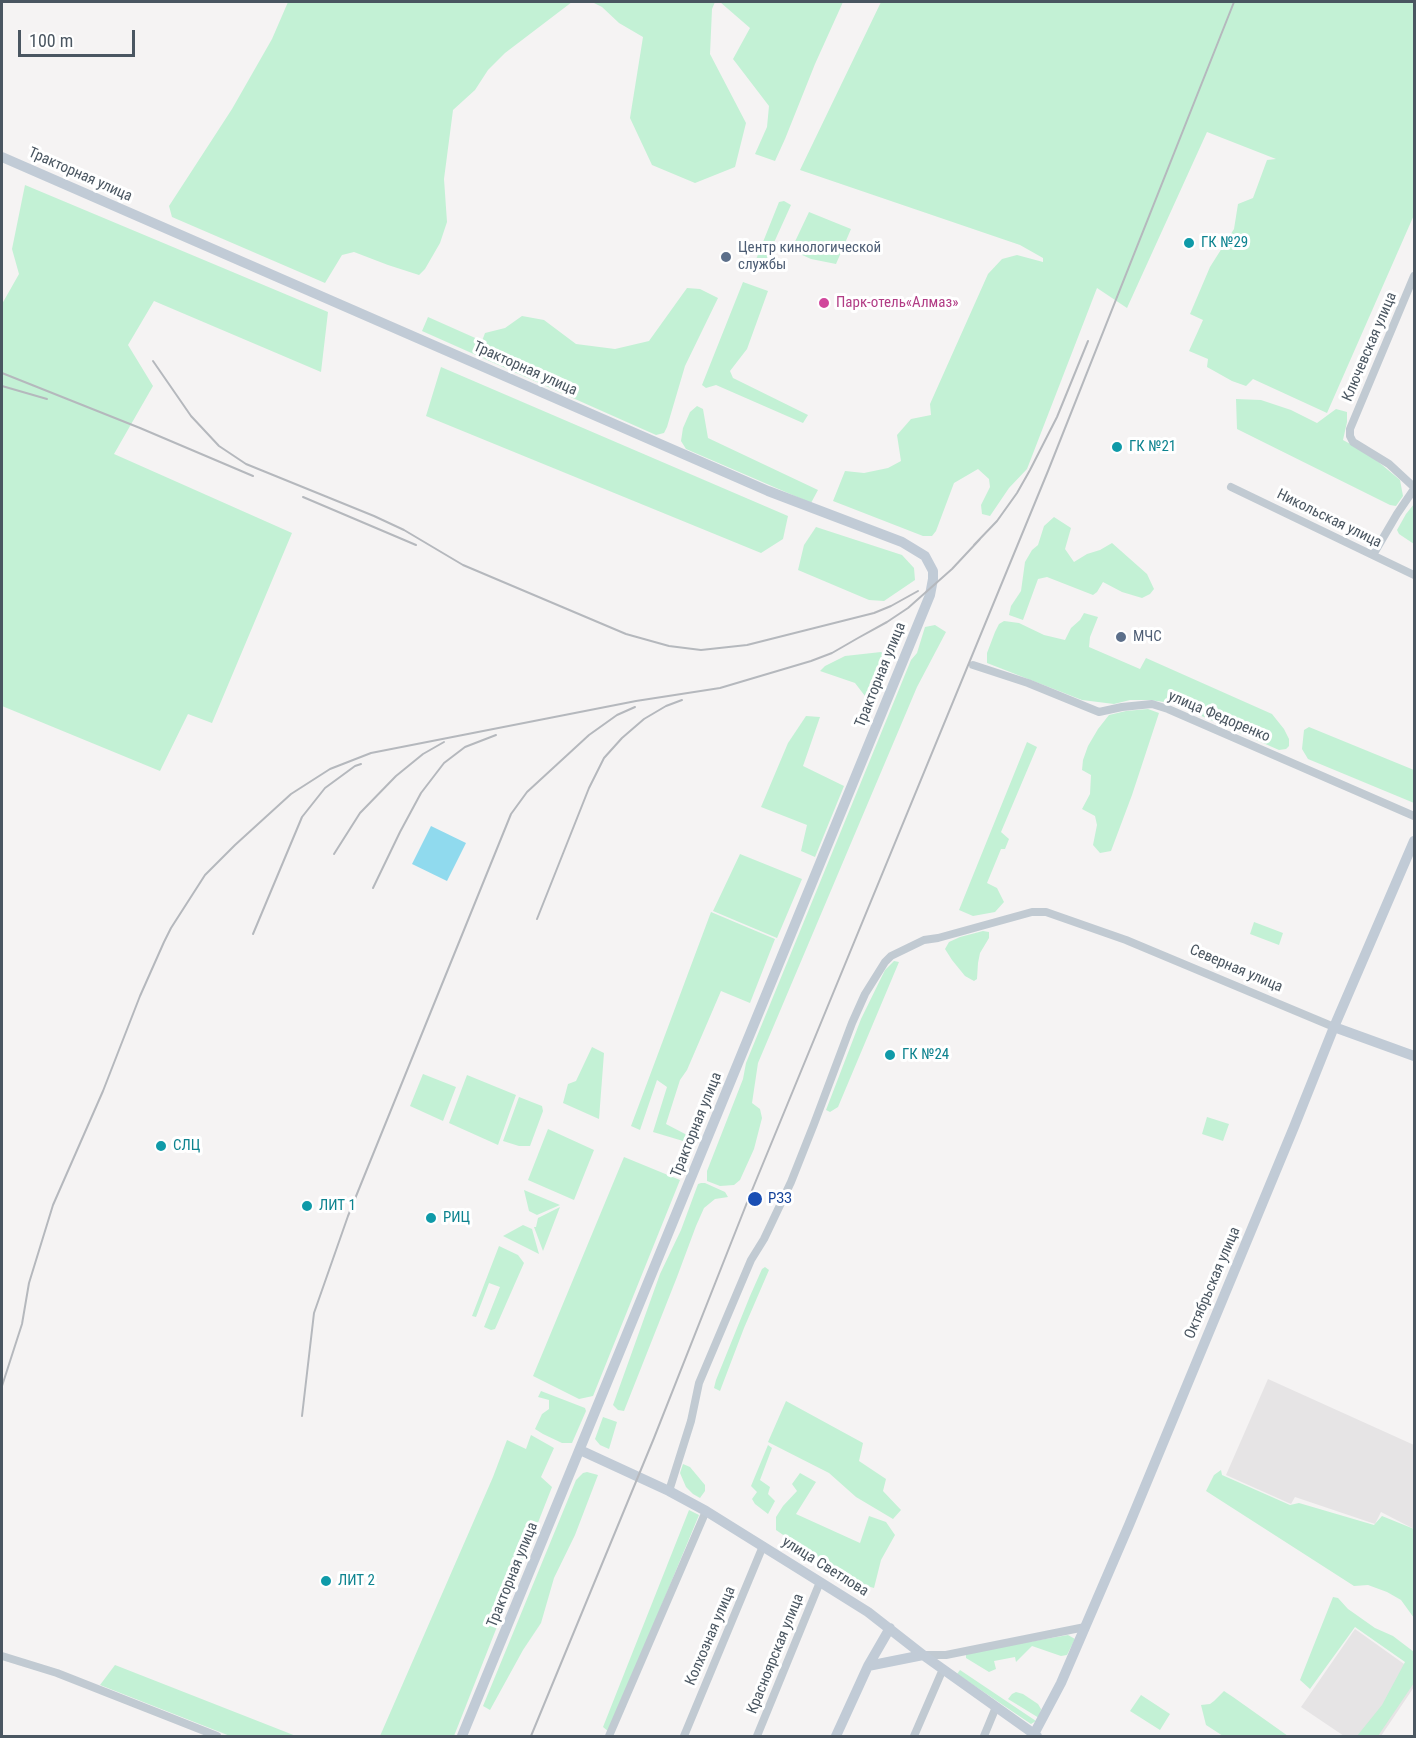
<!DOCTYPE html>
<html>
<head>
<meta charset="utf-8">
<style>
  body { margin:0 }
  #map { position:relative; width:1416px; height:1738px; overflow:hidden; background:#f5f3f3; font-family:"Roboto Condensed",sans-serif }
  canvas { display:block }
  .frame { position:absolute; inset:0; border:3px solid #4a5661; pointer-events:none }
  .scale { position:absolute; left:18px; top:30px; width:117px; height:27px; box-sizing:border-box; border:3px solid #4a5661; border-top:0; padding-left:8px; font-size:18px; line-height:21px; white-space:nowrap; color:#4a5661; -webkit-text-stroke:4px #fff; paint-order:stroke }
</style>
</head>
<body>
<div id="map">
<canvas width="1416" height="1738"></canvas>
<div class="frame"></div>
<div class="scale">100 m</div>
</div>
<script>
const context = document.querySelector('canvas').getContext('2d');
context.lineJoin = 'round';
function paint(path, color) { context.fillStyle = color; context.fill(path, 'evenodd'); }
const poly = rows => new Path2D(rows.map(r => 'M' + r).join(''));
function strokePath(path, color, width, dash) { context.strokeStyle = color; context.lineWidth = width; context.lineCap = dash ? 'butt' : 'round'; context.setLineDash(dash || []); context.stroke(path); }
function write(font, color, halo, rows, align = 'center') {
  context.font = font + ' "Roboto Condensed",sans-serif'; context.lineWidth = 6; context.setLineDash([]); context.textBaseline = 'middle'; context.strokeStyle = halo; context.fillStyle = color; for (const [text, x, y, turn = 0] of rows) {
    context.save(); context.translate(x, y); context.rotate((+turn || 0) * Math.PI / 180); context.textAlign = isNaN(turn) ? turn : align; if (halo) context.strokeText(text, 0, 0); context.fillText(text, 0, 0); context.restore();
  }
}
const education = poly([
  [1268,1379,1414,1445,1414,1529,1381,1512,1375,1524,1295,1497,1291,1504,1226,1475],
  [1355,1629,1414,1671,1414,1687,1381,1736,1344,1736,1301,1707]
]);
const green = poly([
  [288,2,572,2,505,53,488,70,475,90,453,110,444,179,447,222,440,243,425,269,419,275,388,265,354,252,342,255,325,283,172,217,169,206,232,109,272,39],
  [592,2,715,2,712,9,710,54,746,123,735,167,695,183,652,165,630,118,643,37,619,23,602,7],
  [720,2,843,2,815,64,785,139,775,161,755,154,767,127,769,106,733,59,750,28],
  [881,2,1414,2,1414,215,1327,413,1253,379,1246,386,1232,381,1207,367,1208,359,1189,351,1203,320,1190,314,1210,267,1234,229,1238,204,1253,198,1267,160,1276,159,1207,132,1127,308,1097,288,1027,469,1009,488,990,516,982,514,981,505,990,487,989,479,978,469,954,483,936,531,932,536,923,536,833,501,845,471,864,473,888,468,901,461,897,435,911,419,931,415,930,404,988,274,1002,259,1017,255,1043,262,1043,258,1020,245,800,170],
  [25,185,328,312,321,372,154,301,128,345,153,386,114,454,292,533,212,723,188,714,160,771,2,706,2,304,19,274,12,249],
  [784,201,791,205,767,258,758,267,755,266,755,262,779,202],
  [809,212,851,229,836,264,811,259,791,250],
  [743,282,768,291,747,349,730,371,733,378,808,415,803,423,716,385,706,388,702,385],
  [687,288,700,289,718,298,685,366,667,427,664,433,656,435,422,331,428,317,482,341,485,333,505,328,522,316,544,320,576,344,615,349,649,341],
  [441,367,788,516,783,539,761,553,426,416],
  [1236,399,1261,400,1291,410,1317,423,1336,409,1347,412,1347,422,1343,440,1369,454,1400,480,1403,496,1396,506,1390,505,1237,429],
  [697,406,703,409,708,438,818,490,811,503,686,449,681,441,683,428,690,412],
  [1414,504,1414,544,1399,534,1397,530,1406,514],
  [1054,517,1071,528,1065,549,1074,562,1087,554,1100,550,1112,543,1147,574,1154,589,1150,594,1142,598,1122,592,1103,582,1097,592,1093,595,1047,577,1038,579,1023,620,1009,615,1011,606,1021,591,1025,562,1032,550,1038,545,1044,526],
  [816,527,902,555,914,568,915,580,884,601,869,600,798,570,804,545],
  [1084,613,1098,617,1090,637,1089,647,1140,669,1146,658,1272,714,1284,729,1289,739,1289,746,1286,749,1279,750,1172,703,1149,700,1130,700,1114,704,1082,700,987,663,987,653,995,632,999,624,1004,621,1019,623,1044,635,1065,640,1071,628,1080,620],
  [935,625,946,632,917,687,758,1063,752,1103,760,1109,762,1118,754,1149,740,1180,734,1185,720,1186,707,1181,707,1171,743,1079,746,1063,911,660,917,653,925,627],
  [881,652,890,658,876,700,871,700,865,696,855,683,820,671,825,666,845,656],
  [1148,709,1159,713,1132,795,1111,851,1100,853,1093,845,1097,825,1095,816,1082,809,1090,794,1091,775,1082,770,1083,760,1088,746,1098,729,1109,715,1126,711],
  [806,716,820,717,803,766,844,786,815,857,801,851,807,825,761,807,788,743],
  [1309,727,1414,770,1414,803,1308,759,1302,749,1304,730],
  [1027,742,1037,747,1001,832,1009,839,1005,849,1001,849,987,883,997,888,1004,902,995,912,973,916,959,910],
  [740,854,802,879,777,938,713,911],
  [711,912,775,939,750,1003,721,991,687,1070,680,1080,666,1124,687,1135,683,1141,653,1132,667,1087,657,1080,640,1130,631,1126],
  [1254,922,1283,933,1279,945,1250,934],
  [983,931,989,932,989,938,980,953,978,963,977,979,974,981,965,976,952,960,945,949,949,942,960,937],
  [894,961,899,962,838,1107,830,1112,826,1110,861,1019,885,970],
  [592,1047,604,1053,599,1119,563,1103,568,1084,576,1081],
  [423,1074,456,1087,443,1121,410,1106],
  [467,1075,516,1095,498,1145,449,1123],
  [519,1097,542,1106,543,1111,530,1146,519,1146,503,1141],
  [1207,1117,1229,1124,1223,1141,1202,1134],
  [548,1129,594,1150,574,1200,528,1180],
  [624,1157,680,1180,593,1396,579,1399,533,1376],
  [701,1183,705,1183,725,1192,728,1197,715,1199,704,1208,696,1226,677,1277,624,1411,618,1410,613,1405,660,1274,681,1230,698,1184],
  [524,1190,560,1205,537,1215,529,1211],
  [560,1207,543,1251,534,1227,536,1227,538,1218],
  [523,1225,532,1229,539,1254,503,1236],
  [499,1246,518,1255,524,1263,495,1329,491,1330,484,1327,500,1287,489,1283,476,1317,472,1316],
  [765,1267,769,1270,744,1328,720,1391,714,1388,716,1380,750,1296,762,1269],
  [541,1391,585,1408,586,1411,572,1443,562,1443,543,1434,535,1429,542,1414,549,1409,549,1400,538,1397],
  [786,1401,863,1443,859,1461,886,1479,883,1491,901,1510,893,1519,856,1497,829,1473,768,1442],
  [603,1417,617,1422,609,1449,600,1445,595,1439],
  [531,1435,554,1448,541,1477,552,1487,454,1736,380,1736,493,1477,507,1440,526,1449],
  [768,1445,772,1448,760,1480,770,1487,768,1494,775,1501,768,1514,755,1504,752,1499,757,1492,751,1486],
  [683,1464,690,1467,705,1485,705,1491,700,1498,693,1494,686,1487,680,1473],
  [1221,1470,1222,1475,1290,1505,1299,1503,1374,1525,1382,1516,1414,1529,1414,1618,1401,1600,1387,1592,1368,1585,1354,1586,1206,1491,1214,1475],
  [587,1472,598,1475,575,1535,554,1578,541,1623,523,1650,490,1710,483,1706,576,1480,583,1473],
  [800,1473,816,1482,796,1514,860,1543,869,1516,886,1522,895,1535,881,1560,874,1588,850,1581,776,1530,776,1517,783,1506,797,1491,792,1484],
  [689,1510,699,1515,609,1732,603,1727],
  [1333,1597,1338,1598,1348,1609,1375,1628,1393,1636,1414,1652,1414,1683,1378,1736,1357,1736,1382,1705,1405,1662,1355,1627,1310,1689,1300,1680],
  [1068,1635,1075,1639,1067,1655,1061,1656,1032,1646,1016,1662,1015,1657,994,1661,996,1669,989,1672,966,1658,966,1653],
  [115,1665,296,1736,230,1736,100,1685],
  [960,1670,1036,1721,1031,1724,957,1674],
  [1224,1691,1233,1697,1288,1736,1223,1736,1206,1725,1201,1705,1210,1704,1214,1701],
  [1016,1692,1023,1694,1038,1704,1041,1709,1039,1718,1008,1699,1012,1694],
  [1141,1695,1170,1714,1160,1730,1130,1711]
]);
const water = poly([
  [431,826,466,843,447,881,412,864]
]);
const street = poly([
  [1414,276,1350,429,1350,436,1353,442,1389,464,1414,487],
  [1231,487,1414,575],
  [1373,555,1397,514,1414,489],
  [973,665,1028,683,1099,712,1122,707,1152,704,1168,709,1414,816],
  [669,1491,691,1421,699,1383,751,1260,764,1239,791,1182,814,1124,852,1023,865,994,885,962,891,956,924,940,938,938,1032,912,1046,912,1126,940,1334,1027],
  [923,1655,946,1655,1085,1627],
  [2,1656,57,1673,217,1736],
  [609,1736,706,1511],
  [684,1736,763,1546],
  [757,1736,820,1582],
  [914,1736,943,1669],
  [984,1736,996,1707]
]);
const secondary = poly([
  [2,157,768,491,902,542,925,556,933,571,933,579,930,595,462,1736],
  [1334,1027,1414,1056],
  [580,1450,669,1491,706,1511,820,1582,868,1612,923,1655,1037,1736],
  [868,1666,923,1655],
  [1034,1734,1061,1683,1129,1525,1294,1127,1334,1027,1414,841],
  [836,1736,868,1666,890,1628]
]);
const rail = poly([
  [153,361,191,416,219,446,246,464,374,516,404,530,463,565,626,634,669,646,701,650,747,645,874,613,891,606,918,591],
  [2,373,140,428,253,476],
  [2,386,47,399],
  [303,497,416,545],
  [974,545,997,521,1017,493,1030,470,1057,417,1088,341],
  [334,854,360,813,396,776,423,754,444,742],
  [373,888,400,832,421,793,444,763,465,747,496,735],
  [537,919,589,788,604,758,622,738,644,719,666,706,682,700],
  [253,934,302,817,325,788,355,766,361,764],
  [2,1386,22,1324,29,1283,53,1205,103,1091,140,996,164,942,171,928,205,875,235,845,291,794,330,769,371,753,636,701,720,688,811,661,832,653,858,638,887,622,908,608,952,569,980,539],
  [302,1416,314,1313,348,1216,511,814,527,792,589,735,617,715,635,707],
  [531,1736,654,1438,748,1200,1048,471,1234,2]
]);
const markers = [
  [1189,243,6,"#0f9aa8"],
  [726,257,6,"#5c6f8a"],
  [824,303,6,"#d1479c"],
  [1117,447,6,"#0f9aa8"],
  [1121,637,6,"#5c6f8a"],
  [890,1055,6,"#0f9aa8"],
  [161,1146,6,"#0f9aa8"],
  [755,1199,8,"#1a4fb4"],
  [307,1206,6,"#0f9aa8"],
  [431,1218,6,"#0f9aa8"],
  [326,1581,6,"#0f9aa8"]
];
const streetNames = [
  ["Тракторная улица",80,175,24],
  ["Ключевская улица",1370,347,-67],
  ["Тракторная улица",525,369,24],
  ["Никольская улица",1329,519,26],
  ["Тракторная улица",881,675,-68],
  ["улица Федоренко",1219,717,23],
  ["Северная улица",1236,969,23],
  ["Тракторная улица",697,1125,-68],
  ["Октябрьская улица",1213,1283,-67],
  ["улица Светлова",825,1567,32],
  ["Тракторная улица",513,1575,-68],
  ["Колхозная улица",711,1636,-67],
  ["Красноярская улица",776,1654,-68]
];
const cultureNames = [
  ["ГК №29",1201,243],
  ["ГК №21",1129,447],
  ["ГК №24",902,1055],
  ["СЛЦ",173,1146],
  ["ЛИТ 1",319,1206],
  ["РИЦ",443,1218],
  ["ЛИТ 2",338,1581]
];
const serviceNames = [
  ["Центр кинологической",738,248],
  ["службы",738,265],
  ["МЧС",1133,637]
];
const hotelNames = [
  ["Парк-отель«Алмаз»",836,303]
];
const transitNames = [
  ["РЗЗ",768,1199]
];
paint(education, '#e6e4e5');
paint(green, '#c3f1d5');
paint(water, '#90daee');
strokePath(street, '#c1cad2', 8);
strokePath(secondary, '#c1cbd6', 10);
strokePath(rail, '#b5b8bd', 2);
for (const [x, y, r, color] of markers) { const dot = new Path2D(); dot.arc(x, y, r, 0, 2 * Math.PI); context.fillStyle = color; context.fill(dot); strokePath(dot, '#fff', 2); }
write('15px', '#4a5661', '#fff', streetNames);
write('15px', '#0d838f', '#fff', cultureNames, 'left');
write('15px', '#4e5e75', '#fff', serviceNames, 'left');
write('15px', '#b23c85', '#fff', hotelNames, 'left');
write('15px', '#164399', '#fff', transitNames, 'left');
</script>
</body>
</html>
